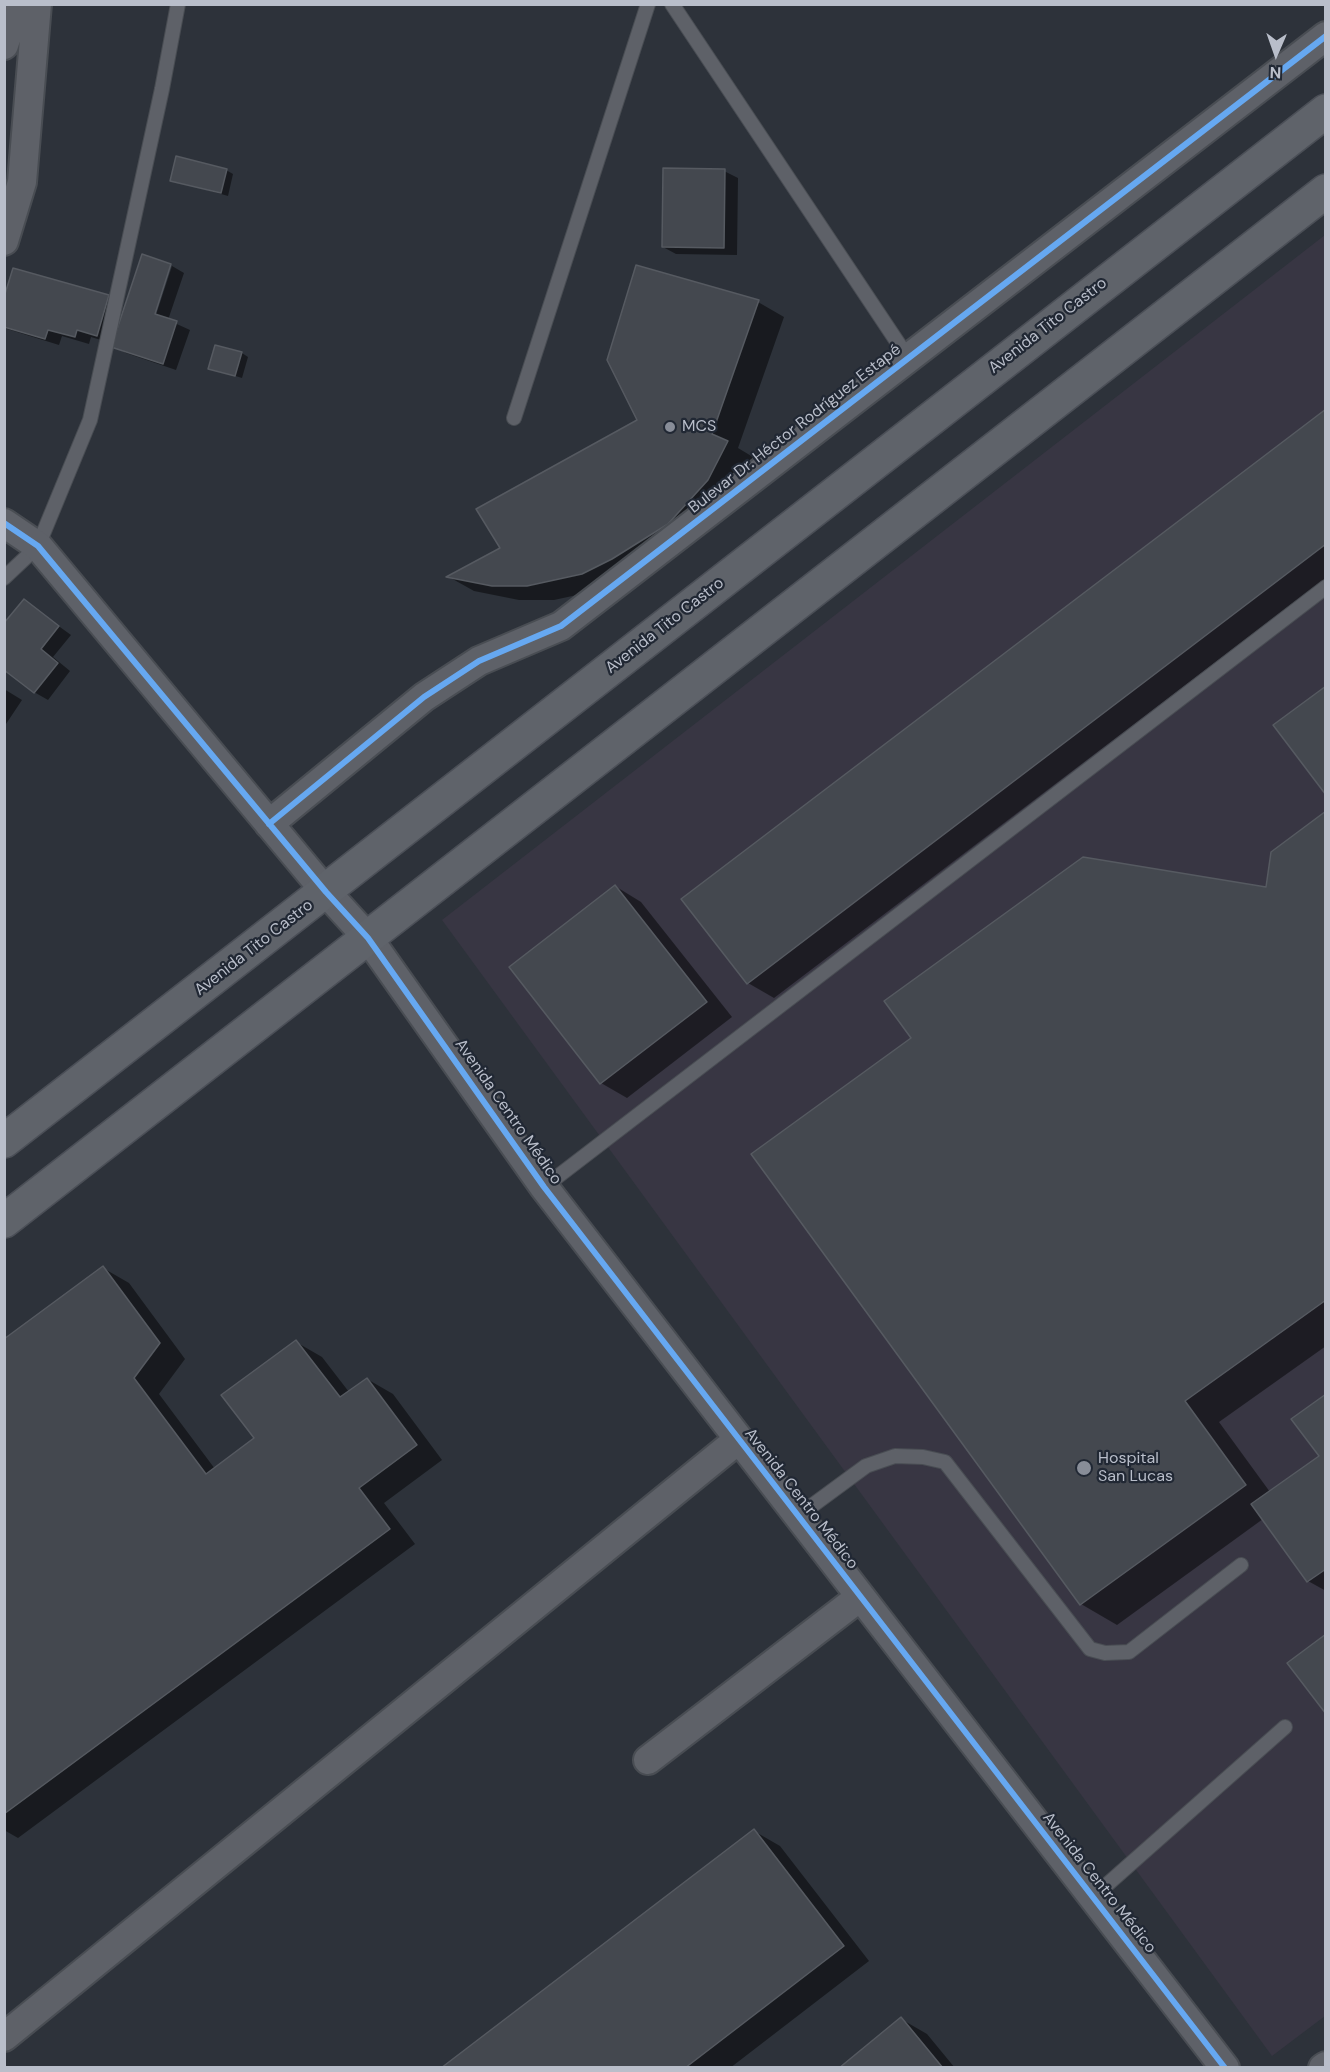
<!DOCTYPE html>
<html>
<head>
<meta charset="utf-8">
<style>
  body { margin:0 }
  #map { position:relative; width:1330px; height:2072px; overflow:hidden; background:#2d323a; font-family:"DM Sans",sans-serif }
  canvas { display:block }
  .frame { position:absolute; inset:0; border:6px solid #b9beca; pointer-events:none }
  .north { position:absolute; left:1246px; top:24px; width:60px; height:60px; -webkit-text-stroke:4px #212834; paint-order:stroke; rotate:182deg; font-size:16px; font-weight:700; line-height:24px; text-align:center; color:#b9beca }
  .north::after { content:''; display:block; margin:auto; width:21px; height:27px; background:#b9beca; clip-path:polygon(50% 0,100% 100%,50% 72%,0 100%) }
</style>
</head>
<body>
<div id="map">
<canvas width="1330" height="2072"></canvas>
<div class="frame"></div>
<div class="north">N</div>
</div>
<script>
const context = document.querySelector('canvas').getContext('2d');
context.lineJoin = 'round';
function paint(path, color) { context.fillStyle = color; context.fill(path, 'evenodd'); }
const poly = rows => new Path2D(rows.map(r => 'M' + r).join(''));
function strokePath(path, color, width, dash) { context.strokeStyle = color; context.lineWidth = width; context.lineCap = dash ? 'butt' : 'round'; context.setLineDash(dash || []); context.stroke(path); }
function write(font, color, halo, rows, align = 'center') {
  context.font = font + ' "DM Sans",sans-serif'; context.lineWidth = 4.5; context.setLineDash([]); context.textBaseline = 'middle'; context.strokeStyle = halo; context.fillStyle = color; for (const [text, x, y, turn = 0] of rows) {
    context.save(); context.translate(x, y); context.rotate((+turn || 0) * Math.PI / 180); context.textAlign = isNaN(turn) ? turn : align; if (halo) context.strokeText(text, 0, 0); context.fillText(text, 0, 0); context.restore();
  }
}
const medical = poly([
  [1325,235,1325,2016,1272,2056,442,920]
]);
const shadow = poly([
  [226,170,233,174,228,196,172,180],
  [724,171,738,178,737,255,676,254,663,247],
  [143,256,171,265,151,321,154,321,172,266,184,273,168,320,190,330,176,370,126,353,113,346],
  [14,269,109,296,122,304,111,343,91,337,89,344,62,336,59,345,4,328,4,302],
  [758,302,784,317,738,448,753,457,733,495,609,588,554,600,519,600,474,591,449,577,502,548,639,421],
  [242,353,248,357,242,378,210,368],
  [1326,410,1326,578,774,998,748,983],
  [24,601,71,635,53,657,70,671,48,700,34,692],
  [4,689,22,700,4,727],
  [1326,813,1326,1346,1219,1422,1270,1492,1321,1456,1326,1396,1326,1591,1308,1581,1263,1519,1117,1625,1081,1604,1267,888],
  [615,886,641,902,732,1017,627,1098,601,1083],
  [103,1268,129,1283,185,1359,159,1394,215,1469,256,1439,296,1342,322,1357,349,1392,367,1379,393,1394,442,1460,384,1503,415,1544,18,1838,4,1830,4,1341],
  [754,1831,780,1846,869,1961,730,2068,443,2068],
  [901,2019,927,2034,955,2068,842,2068]
]);
const building = poly([
  [176,156,227,169,221,193,170,181,176,156],
  [663,168,725,169,724,248,662,247,663,168],
  [142,254,171,264,155,314,177,321,163,364,111,347,142,254],
  [636,265,759,300,712,434,728,441,708,480,668,524,612,559,582,574,527,586,492,586,446,577,500,548,476,509,637,420,607,360,636,265],
  [13,268,109,295,97,336,77,330,75,337,48,330,45,339,4,327,4,297,13,268],
  [215,345,242,352,235,376,208,369,215,345],
  [1326,409,1326,544,747,984,681,899,1326,409],
  [24,599,59,626,41,649,58,663,34,693,4,670,4,623,24,599],
  [1326,686,1326,795,1273,725,1326,686],
  [1326,811,1326,1300,1185,1401,1246,1485,1080,1605,751,1154,911,1038,884,1001,1083,857,1266,887,1271,852,1326,811],
  [615,885,707,1002,600,1084,509,967,615,885],
  [103,1266,160,1343,134,1378,206,1474,254,1438,221,1395,296,1340,340,1397,367,1378,417,1445,359,1488,390,1529,4,1814,4,1339,103,1266],
  [1326,1394,1326,1569,1307,1582,1251,1504,1319,1456,1291,1419,1326,1394],
  [1326,1634,1326,1714,1287,1663,1326,1634],
  [754,1829,844,1946,685,2068,441,2068,754,1829],
  [901,2017,943,2068,839,2068,901,2017]
]);
const lane = poly([
  [672,4,908,358],
  [514,418,648,4],
  [4,578,38,546,90,420,162,89,178,4],
  [544,1187,1326,587],
  [798,1516,866,1466,895,1456,923,1457,945,1462,1090,1649,1105,1653,1129,1652,1241,1565],
  [1093,1897,1285,1727]
]);
const street = poly([
  [4,45,17,4],
  [4,241,22,182,37,4],
  [4,523,38,546,326,892,368,938,544,1187,1225,2068],
  [269,824,424,697,479,661,561,626,1326,36],
  [648,1760,860,1597],
  [4,2037,738,1440],
  [1323,2068,1326,2066]
]);
const primary = poly([
  [4,1141,1326,111],
  [4,1221,1326,191]
]);
const cycleway = poly([
  [4,523,38,546,326,892,368,938,544,1187,1225,2068],
  [269,824,424,697,479,661,561,626,1326,36]
]);
const markers = [
  [670,427,6,"#888d98"],
  [1084,1468,8,"#888d98"]
];
const streetNames = [
  ["Avenida Tito Castro",1048,326,-38],
  ["Bulevar Dr. Héctor Rodríguez Estapé",795,429,-38],
  ["Avenida Tito Castro",665,626,-38],
  ["Avenida Tito Castro",254,948,-38],
  ["Avenida Centro Médico",508,1112,55],
  ["Avenida Centro Médico",801,1499,52],
  ["Avenida Centro Médico",1099,1883,52]
];
const poiNames = [
  ["MCS",682,427],
  ["Hospital",1098,1459],
  ["San Lucas",1098,1477]
];
paint(medical, '#383643');
paint(shadow, '#0007');
paint(building, '#44484f');
strokePath(building, '#565a61', 1.5);
strokePath(lane, '#494d53', 16);
strokePath(street, '#494d53', 32);
strokePath(primary, '#4b4f57', 36);
strokePath(lane, '#5e6168', 14);
strokePath(street, '#5e6168', 28);
strokePath(primary, '#5f636a', 33);
strokePath(cycleway, '#66a8f1', 6);
for (const [x, y, r, color] of markers) { const dot = new Path2D(); dot.arc(x, y, r, 0, 2 * Math.PI); context.fillStyle = color; context.fill(dot); strokePath(dot, '#212834', 2); }
write('16px', '#b9beca', '#212834', streetNames);
write('16px', '#b9beca', '#212834', poiNames, 'left');
</script>
</body>
</html>
